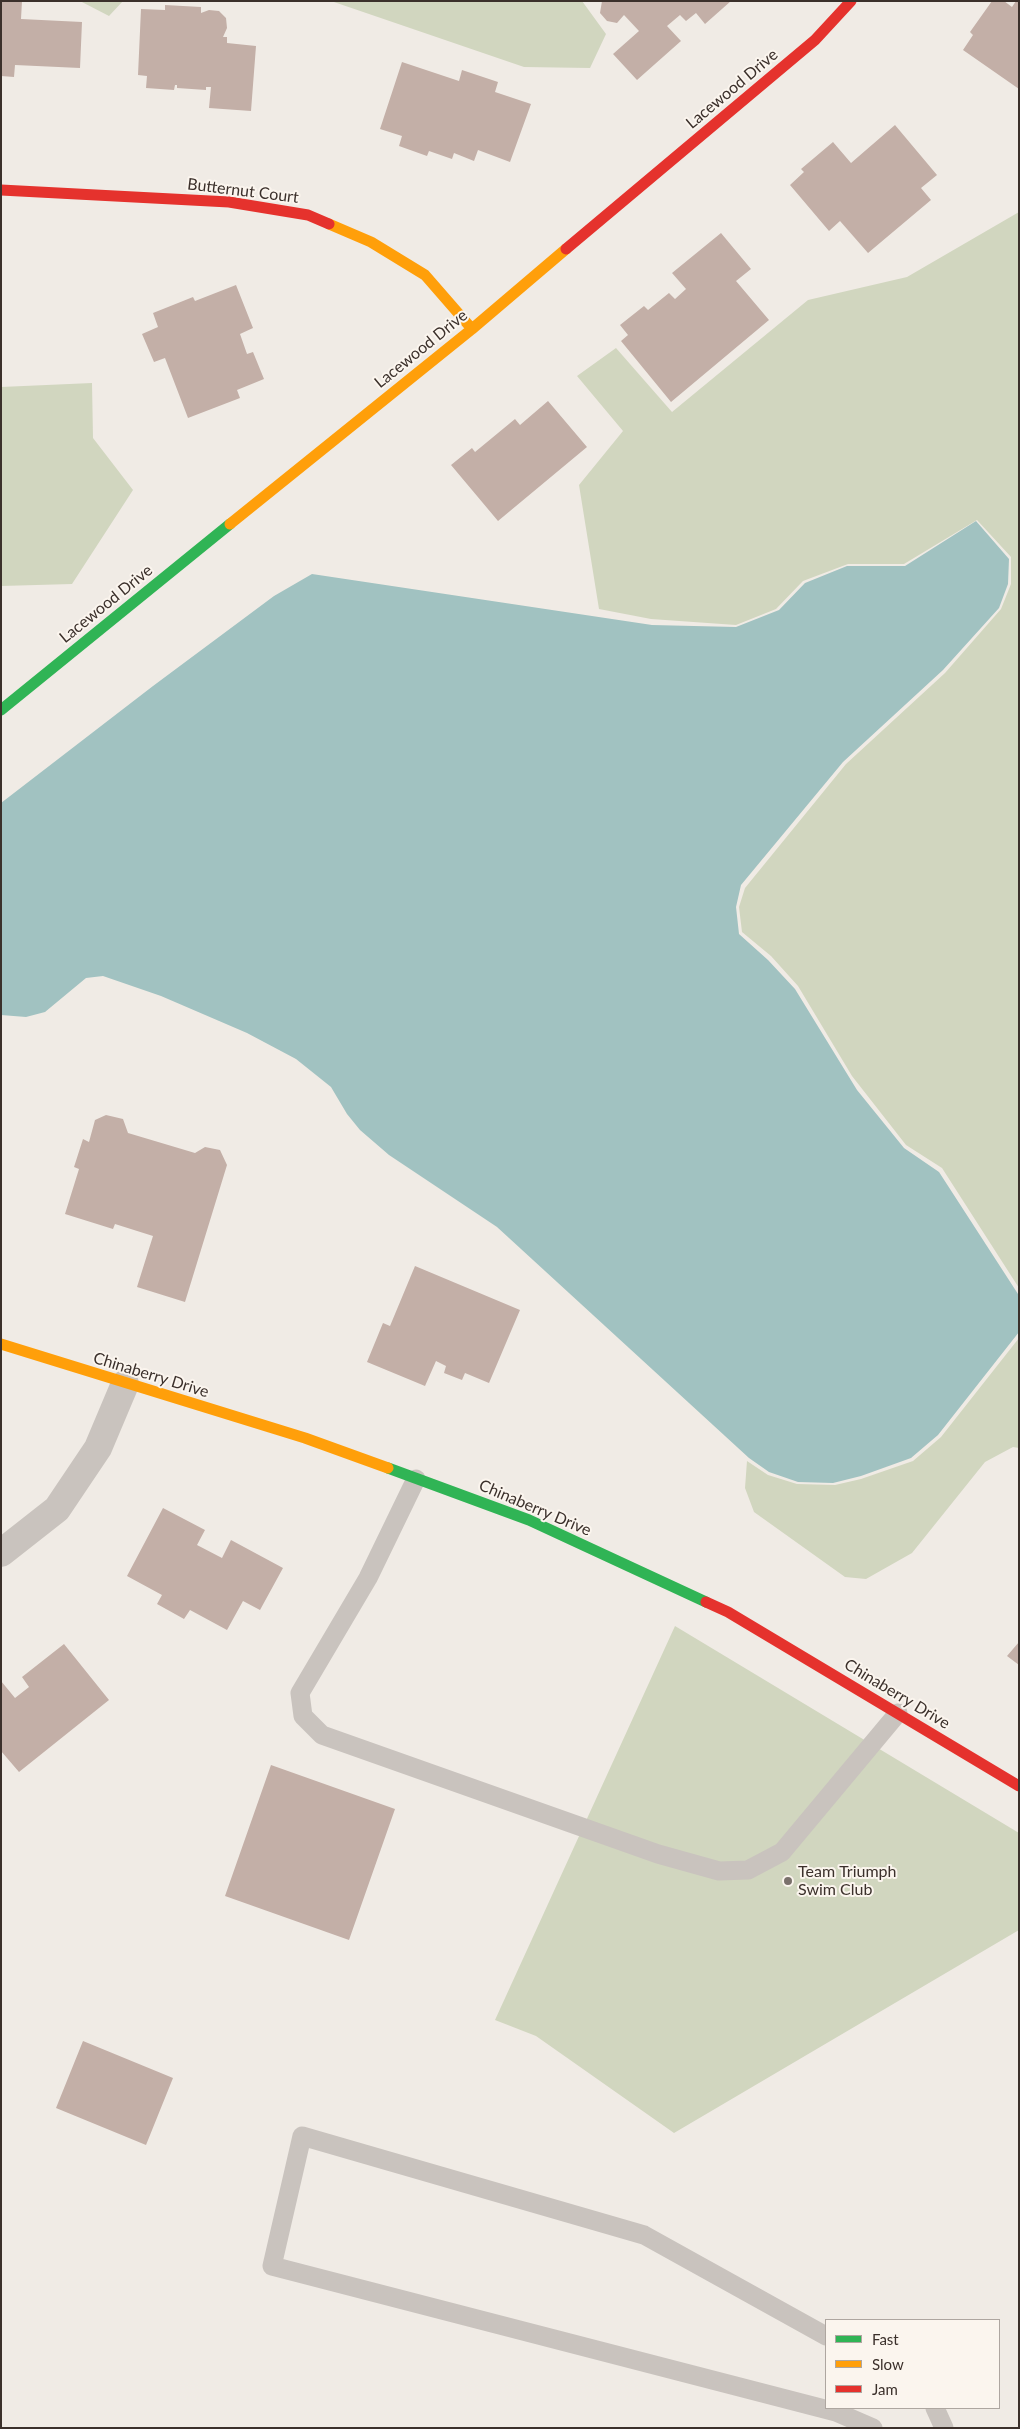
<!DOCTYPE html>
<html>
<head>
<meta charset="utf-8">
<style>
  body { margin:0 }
  #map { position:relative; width:1020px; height:2429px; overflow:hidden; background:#f0ebe5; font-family:Lato,sans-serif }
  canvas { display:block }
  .frame { position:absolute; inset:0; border:2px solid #3b302b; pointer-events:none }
  .legend { position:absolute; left:825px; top:2319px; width:175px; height:90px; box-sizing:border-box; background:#fbf5ee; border:1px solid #aea6a0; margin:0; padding:6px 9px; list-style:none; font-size:15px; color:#3b302b }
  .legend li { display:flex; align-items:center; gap:10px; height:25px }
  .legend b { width:25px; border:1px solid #aea6a0 }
</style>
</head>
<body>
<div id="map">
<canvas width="1020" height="2429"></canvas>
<div class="frame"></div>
<ul class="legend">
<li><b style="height:6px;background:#30b455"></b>Fast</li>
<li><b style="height:6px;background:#ff9f0a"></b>Slow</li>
<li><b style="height:6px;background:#e5322d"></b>Jam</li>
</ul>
</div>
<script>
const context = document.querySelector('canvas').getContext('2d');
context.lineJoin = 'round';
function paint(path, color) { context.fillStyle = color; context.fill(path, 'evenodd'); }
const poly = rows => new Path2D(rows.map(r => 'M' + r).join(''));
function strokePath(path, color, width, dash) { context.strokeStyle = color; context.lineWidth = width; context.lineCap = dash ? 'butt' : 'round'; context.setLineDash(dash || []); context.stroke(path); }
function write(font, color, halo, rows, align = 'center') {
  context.font = font + ' Lato,sans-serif'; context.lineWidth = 4; context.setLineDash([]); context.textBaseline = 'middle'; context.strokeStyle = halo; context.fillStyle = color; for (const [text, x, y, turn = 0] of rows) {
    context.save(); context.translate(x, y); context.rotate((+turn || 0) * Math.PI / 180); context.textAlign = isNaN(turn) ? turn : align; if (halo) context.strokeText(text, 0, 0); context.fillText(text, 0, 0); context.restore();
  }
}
const green = poly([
  [80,1,123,1,109,16],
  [331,1,582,1,606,34,590,68,524,67],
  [1019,212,1019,1288,942,1168,906,1145,852,1076,798,986,771,956,742,932,739,907,745,888,846,764,945,673,1001,609,1011,584,1011,557,977,520,904,564,848,564,803,581,776,609,736,625,651,619,599,609,579,485,623,431,577,376,616,348,672,412,808,300,907,277],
  [92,383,93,438,133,490,72,584,1,586,1,387],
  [1019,1338,1019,1448,1013,1447,985,1462,912,1553,866,1579,845,1577,754,1512,745,1488,747,1461,768,1475,797,1484,835,1485,861,1479,913,1461,941,1437],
  [675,1626,1019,1833,1019,1930,674,2133,536,2036,495,2020]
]);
const water = poly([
  [976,521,1009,559,1008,584,999,608,943,670,843,762,741,885,736,907,739,934,768,960,795,989,857,1090,904,1148,939,1172,1018,1294,1019,1332,938,1435,911,1458,861,1476,833,1483,798,1482,769,1472,749,1458,497,1227,389,1155,360,1130,347,1114,331,1087,296,1059,247,1033,161,996,103,976,86,978,45,1012,26,1017,1,1015,1,803,153,686,274,596,312,574,652,625,736,627,779,610,805,583,847,566,905,566]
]);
const building = poly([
  [1,1,22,1,21,19,82,22,80,68,15,65,14,77,1,76],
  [602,1,731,1,705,24,696,13,686,21,680,15,667,26,681,41,637,80,613,54,639,31,624,15,617,23,607,21,600,13],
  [992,1,1004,1,1012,7,1016,1,1019,1,1019,89,963,50,973,35,970,32],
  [165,5,201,7,201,13,209,10,219,11,226,18,227,28,223,37,227,37,227,43,256,46,251,111,209,108,211,87,206,87,206,90,177,88,177,85,175,85,174,90,146,88,147,76,138,75,141,9,165,10],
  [402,62,459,81,462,70,498,82,495,92,531,104,510,162,478,150,474,161,454,153,452,159,429,151,427,156,399,146,402,136,380,129],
  [895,125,937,175,921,188,931,200,868,253,840,221,829,231,790,185,804,172,801,169,833,142,851,163],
  [721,233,751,269,736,281,769,320,671,402,621,341,628,335,620,325,644,306,648,310,669,293,675,299,686,289,672,273],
  [236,285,253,328,240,334,247,354,253,352,264,379,237,390,240,398,188,418,165,358,154,362,142,334,158,327,153,313,193,297,195,301],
  [548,401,587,447,498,521,451,465,472,448,475,452,515,419,520,425],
  [106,1115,123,1119,128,1133,195,1153,205,1147,220,1150,227,1165,185,1302,137,1287,153,1236,115,1224,113,1229,65,1214,79,1169,74,1167,83,1139,89,1142,95,1120],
  [415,1266,520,1310,489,1383,465,1373,462,1380,444,1373,446,1366,436,1361,425,1386,367,1362,383,1323,390,1326],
  [163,1508,205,1530,197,1545,222,1558,231,1540,283,1568,260,1610,243,1601,227,1630,190,1610,184,1619,157,1604,162,1595,127,1576],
  [1019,1642,1019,1665,1007,1656],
  [64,1644,109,1700,19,1772,1,1751,1,1681,15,1698,29,1687,22,1677],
  [271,1765,395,1809,349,1940,225,1896],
  [83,2041,173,2078,146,2145,56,2108]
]);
const lane = poly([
  [416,1479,368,1578,300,1693,303,1716,322,1735,658,1854,719,1871,748,1870,782,1852,898,1713],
  [826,2336,644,2235,302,2136,272,2266,836,2412,873,2428],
  [935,2408,944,2428]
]);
const street = poly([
  [1,1553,57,1509,98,1448,125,1384]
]);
const fast = poly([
  [1,710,230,524],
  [388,1468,529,1520,706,1602]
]);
const slow = poly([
  [329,224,371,242,425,275,472,329],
  [230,524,472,329,566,249],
  [1,1344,305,1438,388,1468]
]);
const jam = poly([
  [1,190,229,202,308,215,329,224],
  [566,249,815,40,851,1],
  [706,1602,728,1612,1019,1786]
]);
const markers = [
  [788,1881,5,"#7a716c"]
];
const streetNames = [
  ["Lacewood Drive",732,89,-40],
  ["Butternut Court",243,191,7],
  ["Lacewood Drive",421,349,-39],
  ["Lacewood Drive",106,604,-39],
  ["Chinaberry Drive",151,1375,17],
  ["Chinaberry Drive",535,1508,23],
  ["Chinaberry Drive",897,1694,31]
];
const poiNames = [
  ["Team Triumph",798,1872],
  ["Swim Club",798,1890]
];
paint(green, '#d1d6bf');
paint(water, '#a1c2c1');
paint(building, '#c3afa7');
strokePath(lane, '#c9c3be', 19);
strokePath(street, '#c9c3be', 28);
strokePath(fast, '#30b455', 11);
strokePath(slow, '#ff9f0a', 11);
strokePath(jam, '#e5322d', 11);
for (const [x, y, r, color] of markers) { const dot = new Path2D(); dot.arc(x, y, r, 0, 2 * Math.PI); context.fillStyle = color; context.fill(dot); strokePath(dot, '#fbf5ee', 2); }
write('16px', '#3b302b', '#fbf5ee', streetNames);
write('16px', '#3b302b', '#fbf5ee', poiNames, 'left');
</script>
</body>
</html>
